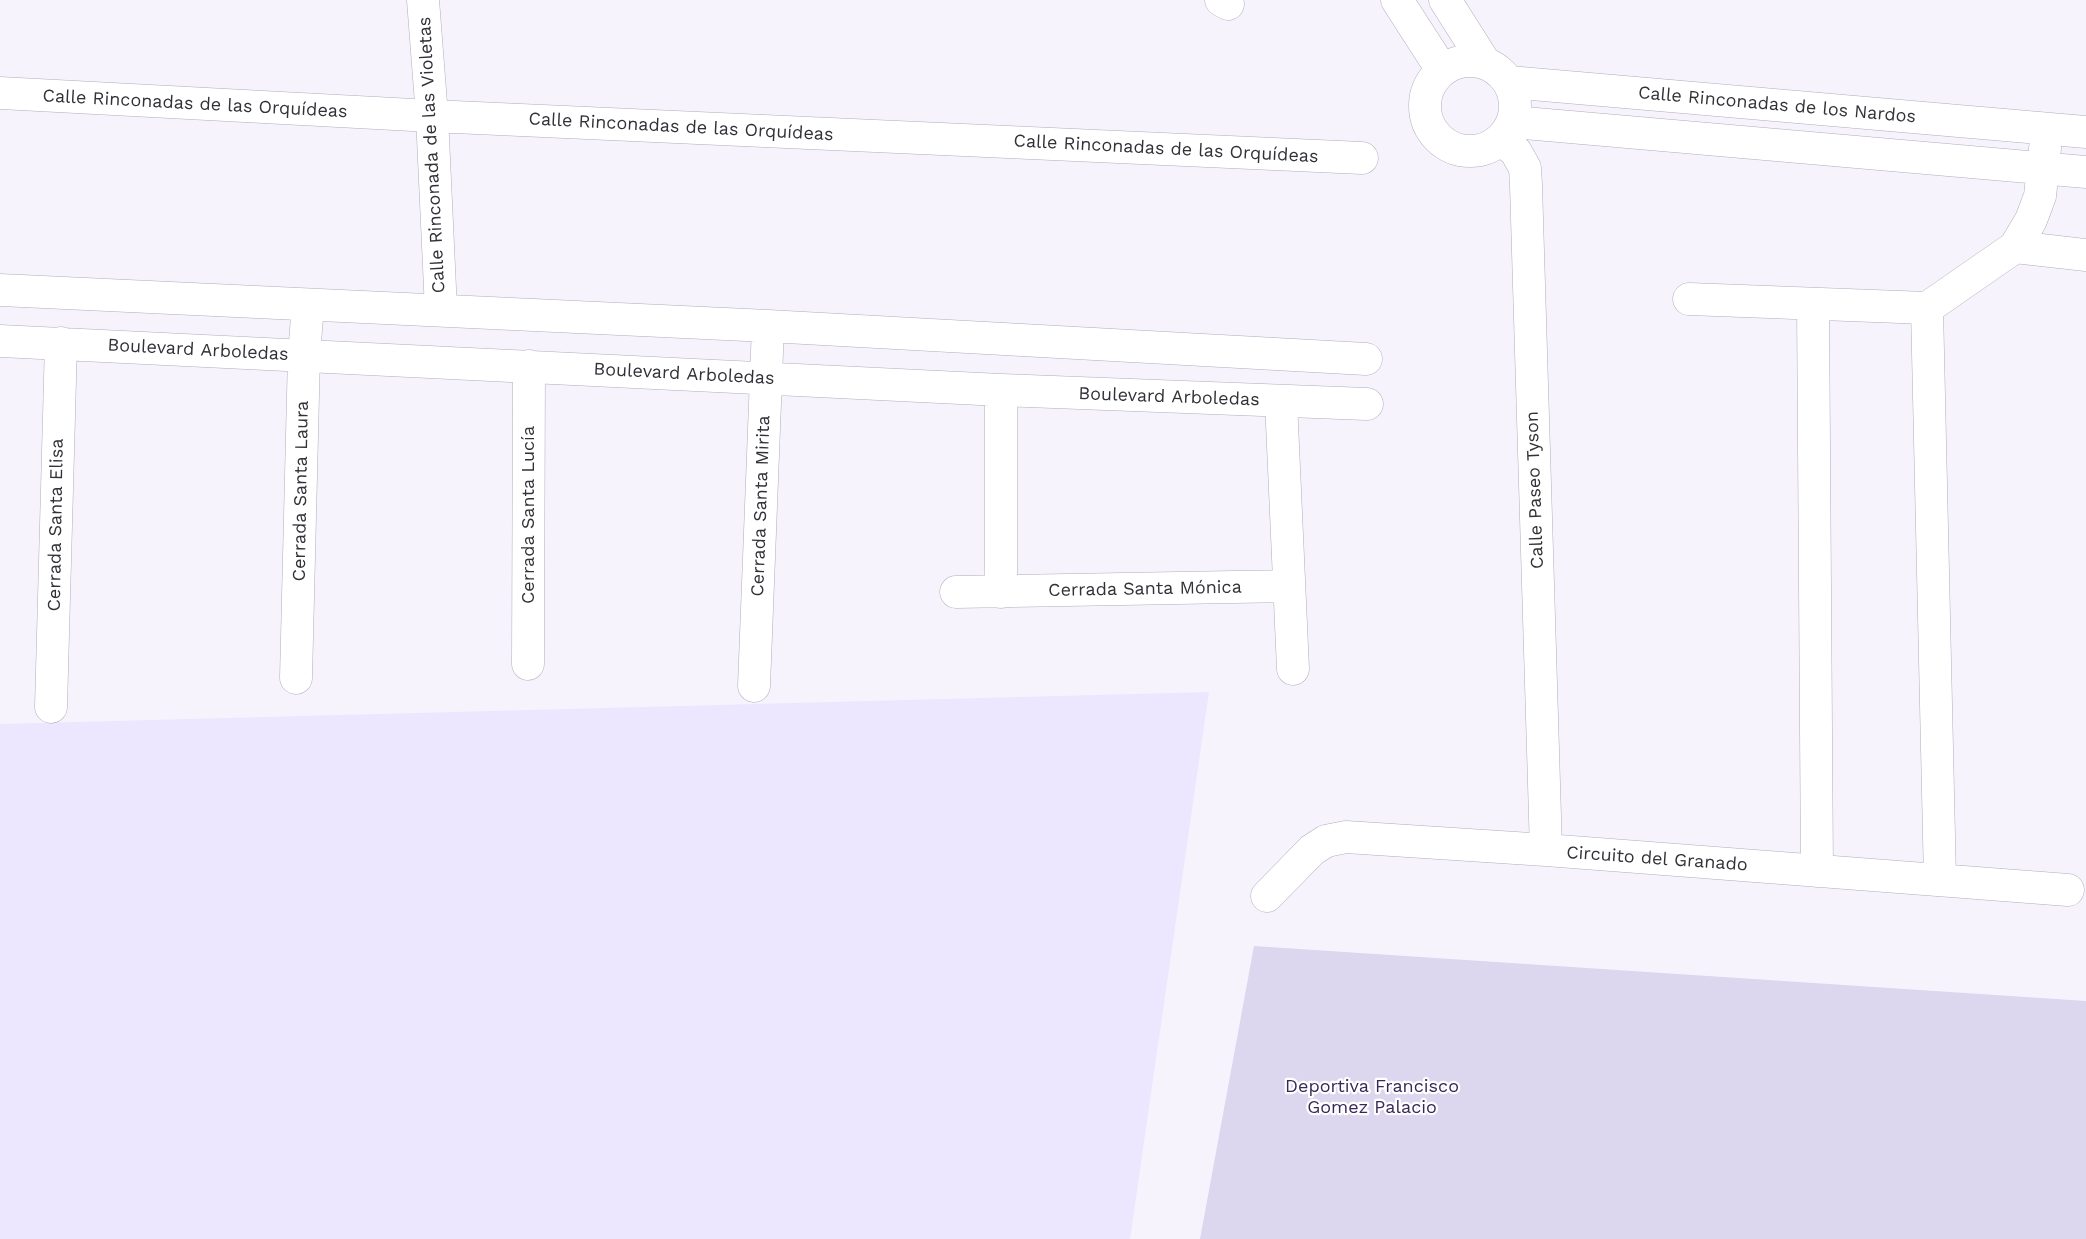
<!DOCTYPE html>
<html>
<head>
<meta charset="utf-8">
<style>
  body { margin:0 }
  canvas { display:block; background:#f6f3fd }
</style>
</head>
<body>
<canvas width="2086" height="1239"></canvas>
<script>
const context = document.querySelector('canvas').getContext('2d');
context.lineJoin = 'round';
function paint(path, color) { context.fillStyle = color; context.fill(path, 'evenodd'); }
const poly = rows => new Path2D(rows.map(r => 'M' + r).join(''));
function strokePath(path, color, width, dash) { context.strokeStyle = color; context.lineWidth = width; context.lineCap = dash ? 'butt' : 'round'; context.setLineDash(dash || []); context.stroke(path); }
function write(font, color, halo, rows, align = 'center') {
  context.font = font + ' "Work Sans",sans-serif'; context.lineWidth = 4.5; context.setLineDash([]); context.textBaseline = 'middle'; context.strokeStyle = halo; context.fillStyle = color; for (const [text, x, y, turn = 0] of rows) {
    context.save(); context.translate(x, y); context.rotate((+turn || 0) * Math.PI / 180); context.textAlign = isNaN(turn) ? turn : align; if (halo) context.strokeText(text, 0, 0); context.fillText(text, 0, 0); context.restore();
  }
}
const built = poly([
  [1209,692,1130,1239,0,1239,0,724]
]);
const green = poly([
  [1254,946,2086,1001,2086,1239,1200,1239]
]);
const minor = poly([
  [423,0,432,116,441,310],
  [1221,0,1228,4],
  [1397,0,1442,70],
  [1445,0,1485,63],
  '1425 106a45 45 0 1 1 90 0a45 45 0 1 1-90 0Z',
  [1509,82,2086,132],
  [0,93,432,116,1362,158],
  [1513,122,2086,172],
  [1501,139,1516,152,1525,168,1526,185,1546,850],
  [2015,247,2086,255],
  [0,290,768,326,1366,359],
  [1689,299,1927,308,2015,247,2031,220,2040,196,2045,148],
  [1813,304,1817,871],
  [1927,308,1940,880],
  [0,341,1001,390,1367,404],
  [1281,401,1293,669],
  [956,592,1289,586],
  [1001,592,1001,390],
  [528,664,529,366],
  [296,678,304,355,308,305],
  [754,686,768,326],
  [51,707,61,343],
  [1267,896,1312,850,1326,841,1346,837,1546,850,2068,890]
]);
const streetNames = [
  ["Calle Rinconadas de las Orquídeas",195,104,3],
  ["Calle Rinconadas de los Nardos",1777,105,5],
  ["Calle Rinconadas de las Orquídeas",681,127,3],
  ["Calle Rinconadas de las Orquídeas",1166,149,3],
  ["Calle Rinconada de las Violetas",432,155,-93],
  ["Boulevard Arboledas",198,350,3],
  ["Boulevard Arboledas",684,374,3],
  ["Boulevard Arboledas",1169,397,2],
  ["Calle Paseo Tyson",1535,490,-92],
  ["Cerrada Santa Laura",301,491,-89],
  ["Cerrada Santa Mirita",761,506,-88],
  ["Cerrada Santa Lucía",529,515,-90],
  ["Cerrada Santa Elisa",56,525,-89],
  ["Cerrada Santa Mónica",1145,589,-1],
  ["Circuito del Granado",1657,859,4]
];
const parkNames = [
  ["Deportiva Francisco",1372,1087],
  ["Gomez Palacio",1372,1108]
];
paint(built, '#ece7fe');
paint(green, '#dcd6ee');
strokePath(minor, '#b0adbb', 33);
strokePath(minor, '#fff', 32);
write('18px', '#333137', '#fff', streetNames);
write('18px', '#382858', '#fff', parkNames);
</script>
</body>
</html>
